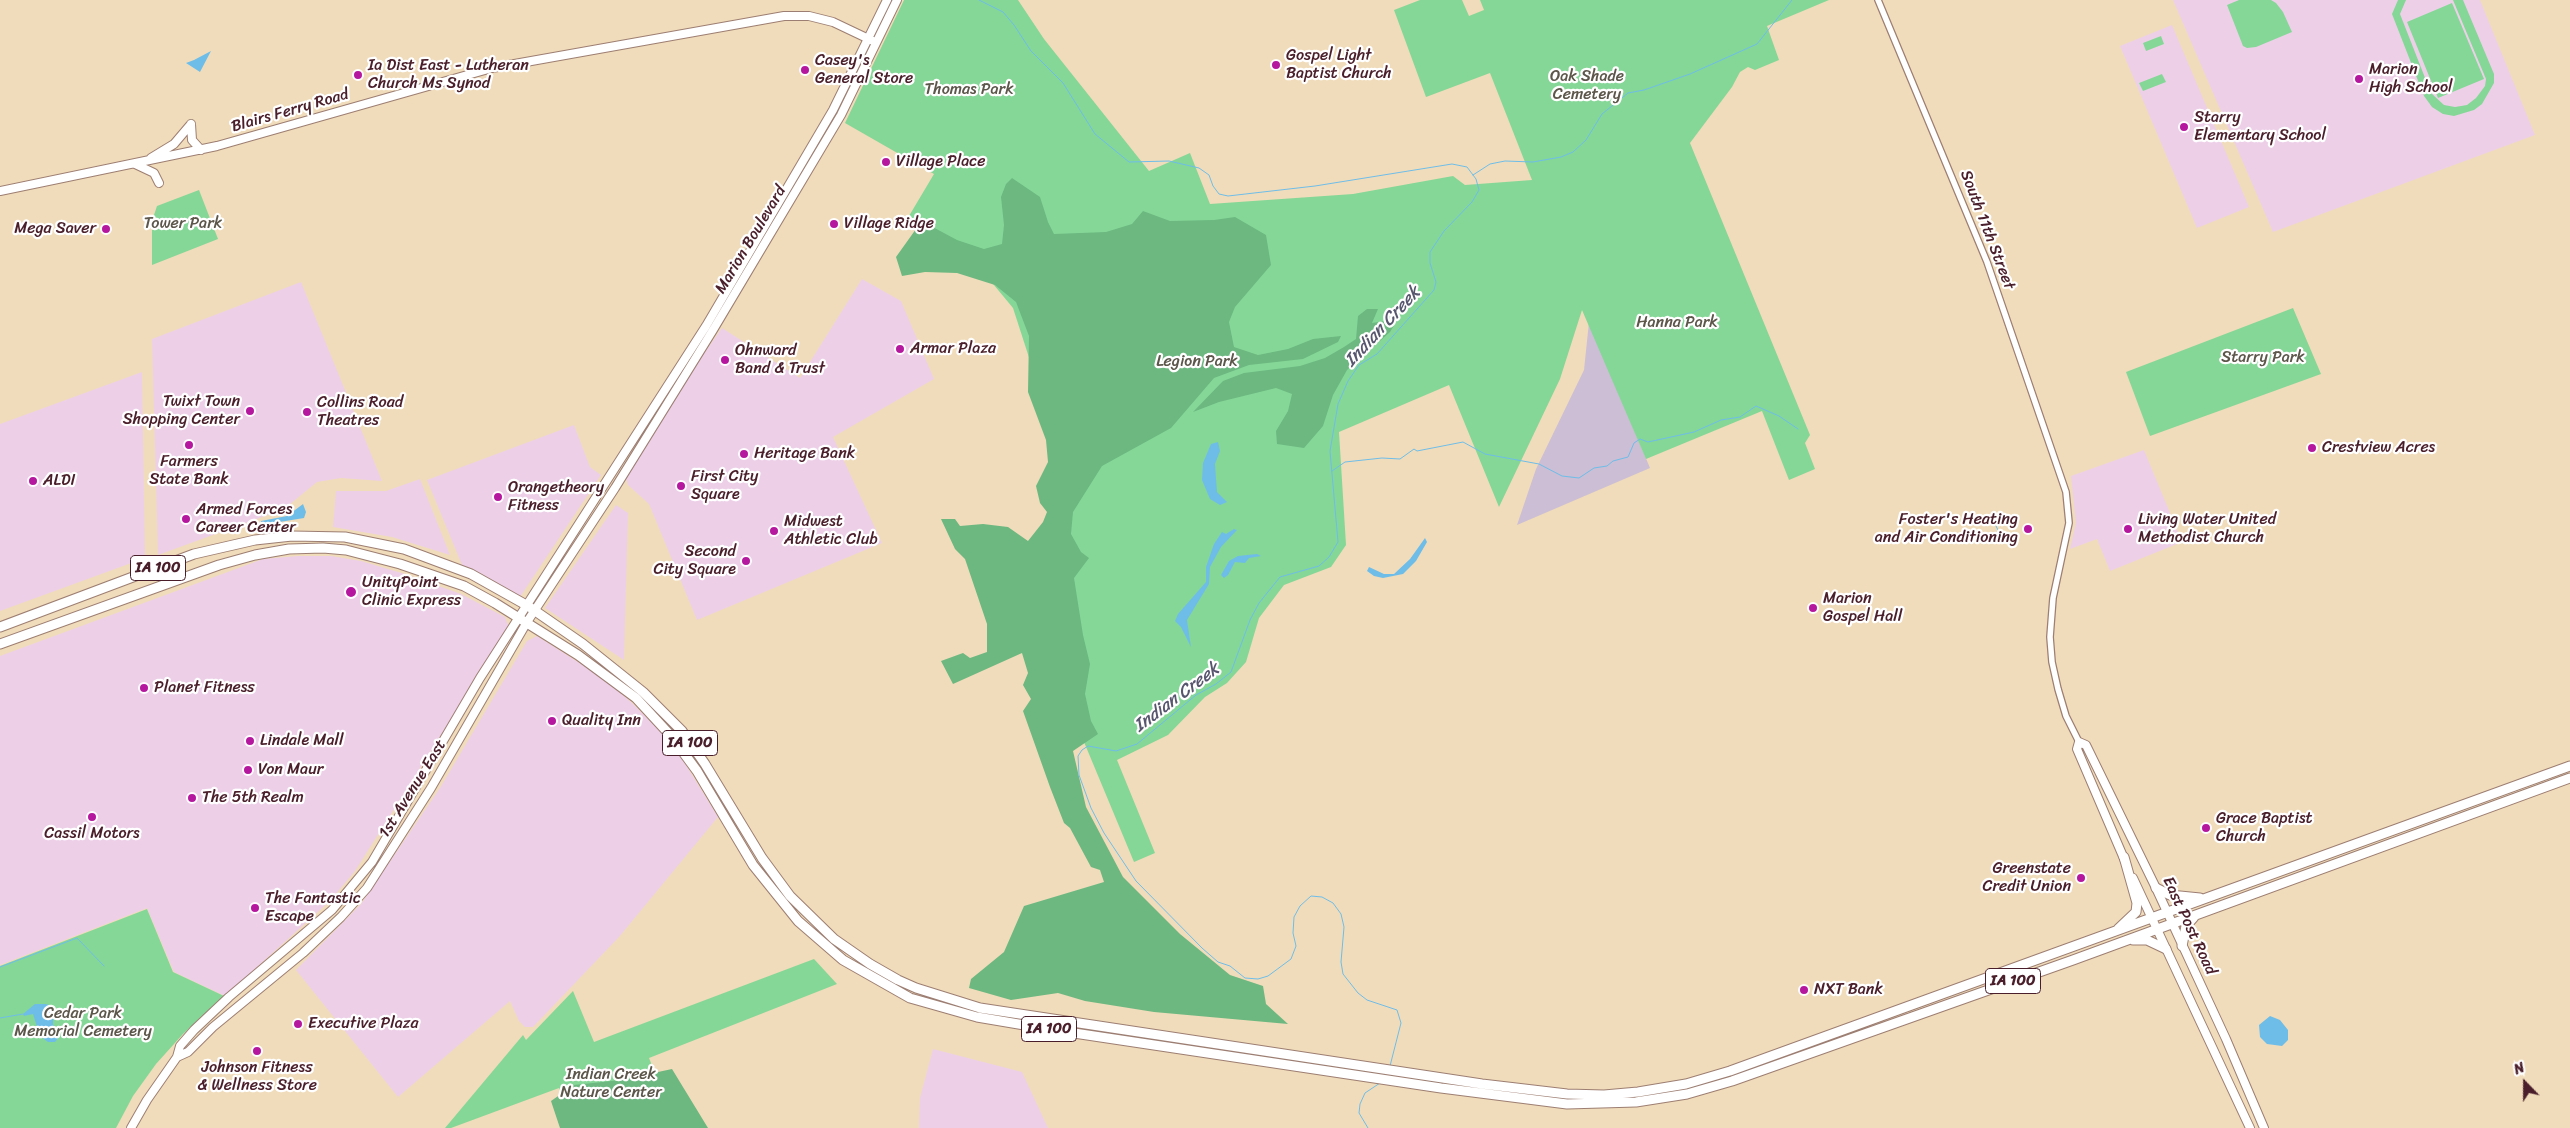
<!DOCTYPE html>
<html>
<head>
<meta charset="utf-8">
<style>
  body { margin:0 }
  #map { position:relative; width:2570px; height:1128px; overflow:hidden; background:#f0dcba; font-family:Sriracha,sans-serif }
  canvas { display:block }
  .north { position:absolute; left:2500px; top:1058px; width:50px; height:50px; -webkit-text-stroke:4px #fff; paint-order:stroke; rotate:338deg; font-size:14px; font-weight:700; line-height:20px; text-align:center; color:#4a1f2b }
  .north::after { content:''; display:block; margin:auto; width:18px; height:22px; background:#4a1f2b; clip-path:polygon(50% 0,100% 100%,50% 72%,0 100%) }
</style>
</head>
<body>
<div id="map">
<canvas width="2570" height="1128"></canvas>
<div class="north">N</div>
</div>
<script>
const context = document.querySelector('canvas').getContext('2d');
context.lineJoin = 'round';
function paint(path, color) { context.fillStyle = color; context.fill(path, 'evenodd'); }
const poly = rows => new Path2D(rows.map(r => 'M' + r).join(''));
function strokePath(path, color, width, dash) { context.strokeStyle = color; context.lineWidth = width; context.lineCap = dash ? 'butt' : 'round'; context.setLineDash(dash || []); context.stroke(path); }
function write(font, color, halo, rows, align = 'center') {
  context.font = font + ' Sriracha,sans-serif'; context.lineWidth = 4.5; context.setLineDash([]); context.textBaseline = 'middle'; context.strokeStyle = halo; context.fillStyle = color; for (const [text, x, y, turn = 0] of rows) {
    context.save(); context.translate(x, y); context.rotate((+turn || 0) * Math.PI / 180); context.textAlign = isNaN(turn) ? turn : align; if (halo) context.strokeText(text, 0, 0); context.fillText(text, 0, 0); context.restore();
  }
}
const built = poly([
  [2173,0,2480,0,2535,135,2273,232],
  [2172,25,2249,207,2197,228,2120,46],
  [862,279,901,301,934,379,833,437,882,543,697,620,649,504,628,485,626,478,691,372,722,328,800,378],
  [301,282,382,481,341,478,317,482,284,509,158,555,152,339],
  [142,372,145,558,0,611,0,424],
  [574,425,590,467,601,475,520,597,462,565,427,480],
  [2144,450,2182,542,2110,571,2097,539,2070,549,2076,523,2071,476],
  [420,479,450,555,392,537,333,527,336,491,386,491],
  [616,505,628,513,624,660,545,608],
  [298,556,331,556,361,561,405,574,461,594,505,617,508,625,506,632,355,871,330,901,225,996,174,972,147,908,0,965,0,656,263,559],
  [537,636,600,676,631,702,666,737,681,757,718,817,619,937,533,1027,525,1027,519,1021,510,1001,398,1097,296,970,361,904,440,788,527,641],
  [933,1049,1022,1072,1048,1128,919,1128,920,1098]
]);
const industrial = poly([
  [1589,322,1650,468,1517,525,1536,469,1584,370]
]);
const green = poly([
  [904,0,1018,0,1044,39,1149,171,1190,153,1210,204,1353,194,1453,176,1465,185,1532,180,1490,73,1426,97,1394,10,1420,0,1462,0,1469,16,1484,10,1480,0,1829,0,1767,26,1779,60,1755,70,1748,67,1740,72,1732,87,1690,143,1810,435,1805,443,1815,469,1789,480,1762,411,1646,459,1582,310,1560,379,1499,507,1449,385,1339,432,1346,545,1331,567,1284,585,1259,618,1246,662,1227,683,1205,697,1168,735,1117,760,1155,853,1134,862,1014,574,1068,484,1057,444,1013,308,965,250,909,216,934,174,845,123],
  [2239,0,2271,0,2276,3,2283,12,2292,32,2256,47,2247,48,2243,46,2227,5],
  [2398,0,2406,0,2400,14,2431,93,2444,105,2455,107,2467,105,2476,98,2485,86,2486,79,2453,0,2463,0,2494,74,2494,83,2482,104,2474,110,2454,116,2443,114,2432,107,2424,96,2392,14],
  [2452,3,2484,79,2438,98,2407,22],
  [2161,36,2164,44,2146,51,2143,43],
  [2162,74,2166,82,2143,91,2139,83],
  [199,190,218,239,152,265,152,221,157,206],
  [2293,308,2321,374,2150,436,2126,372],
  [147,909,173,972,224,996,183,1034,156,1064,133,1096,116,1128,0,1128,0,966],
  [814,959,837,984,649,1058,677,1128,573,1128,559,1088,451,1128,445,1128,523,1035,526,1040,573,991,594,1042]
]);
const forest = poly([
  [1012,178,1040,197,1048,222,1054,234,1106,232,1132,224,1143,211,1170,221,1214,220,1235,217,1266,235,1271,265,1235,307,1229,322,1234,347,1258,355,1288,349,1313,339,1341,336,1338,342,1303,359,1249,365,1214,378,1171,428,1102,466,1073,512,1071,534,1081,552,1089,558,1074,578,1083,635,1090,664,1085,694,1091,721,1098,734,1073,751,1086,807,1123,877,1180,934,1230,975,1263,986,1266,1004,1288,1024,1154,1012,1085,1001,1058,993,1011,1000,969,988,971,979,1004,952,1024,906,1104,882,1100,870,1091,867,1070,828,1064,823,1050,787,1023,711,1031,699,1023,685,1028,673,1022,653,953,684,941,661,963,653,970,658,987,652,987,624,965,559,955,549,941,519,955,519,960,526,983,524,1008,527,1028,541,1043,522,1047,512,1040,503,1036,486,1048,462,1046,440,1028,392,1029,336,1016,302,995,285,957,273,925,272,902,276,896,257,916,229,929,225,957,240,984,249,1002,244,1004,225,1001,197,1006,184],
  [1367,309,1378,309,1372,323,1398,319,1390,332,1347,370,1333,395,1323,426,1304,448,1277,444,1276,431,1288,411,1292,394,1276,388,1219,402,1193,412,1223,381,1244,373,1300,366,1325,358,1344,347,1356,339,1358,316],
  [672,1069,708,1128,560,1128,551,1101,574,1085,621,1080]
]);
const water = poly([
  [211,51,200,72,186,63,194,60],
  [1218,442,1220,451,1215,464,1217,492,1227,502,1220,505,1210,499,1202,480,1203,463,1211,444],
  [303,504,306,512,304,518,261,525,261,521,287,516],
  [1234,529,1237,530,1221,547,1210,567,1209,584,1187,620,1191,647,1181,627,1175,621,1178,614,1206,582,1206,567,1214,544,1222,532,1226,534],
  [1425,538,1427,542,1416,561,1403,574,1383,578,1374,576,1367,571,1369,567,1384,574,1394,574,1410,559],
  [1257,554,1261,556,1249,558,1245,563,1235,562,1228,575,1224,578,1221,575,1229,561,1238,556],
  [35,1004,46,1004,54,1007,53,1024,59,1037,55,1042,48,1042,40,1036,33,1014,24,1016,23,1014],
  [2270,1016,2280,1020,2288,1030,2288,1040,2282,1046,2267,1044,2260,1037,2259,1025]
]);
const stream = poly([
  [979,0,1003,12,1014,25,1031,51,1063,83,1095,134,1129,162,1169,161,1199,168,1209,175,1213,186,1219,194,1228,196,1315,186,1452,164,1467,167,1476,179,1479,190,1472,202,1444,231,1430,252,1430,263,1436,282,1434,290,1377,354,1359,365,1348,381,1338,404,1330,451,1338,542,1329,557,1319,566,1280,577,1259,603,1250,620,1231,672,1216,684,1196,695,1137,744,1116,751,1088,746,1082,750,1078,756,1079,775,1091,808,1104,833,1136,881,1202,948,1218,962,1230,966,1245,978,1258,979,1268,976,1291,959,1296,946,1293,933,1294,917,1300,906,1311,896,1322,897,1333,903,1341,914,1344,927,1341,962,1343,974,1358,993,1367,1000,1397,1010,1401,1023,1390,1066],
  [1473,175,1490,164,1505,161,1533,162,1561,157,1573,152,1586,140,1602,114,1628,93,1644,90,1690,74,1757,44,1792,0],
  [1332,471,1345,462,1382,458,1400,459,1414,449,1417,451,1463,442,1485,454,1539,464,1562,476,1579,478,1594,468,1607,466,1613,461,1628,457,1634,443,1640,439,1648,442,1694,432,1721,420,1740,417,1756,406,1779,416,1798,429],
  [1969,525,1991,516,2001,536],
  [0,967,77,938,104,966],
  [0,1018,23,1014],
  [1368,1128,1359,1113,1360,1104,1365,1093,1380,1083]
]);
const minor = poly([
  [1878,0,1987,262,2066,492,2069,523,2053,598,2050,637,2052,662,2058,689,2066,716,2079,742]
]);
const major = poly([
  [191,124,192,140,201,150],
  [151,158,174,144,191,124],
  [135,164,154,173,159,183],
  [0,191,217,146,492,68,784,16,809,16,833,22,873,41],
  [2125,861,2077,749,2079,742,2086,745,2156,888,2226,1039,2264,1128],
  [2133,878,2250,1128],
  [177,1057,188,1052,213,1027,303,953,341,917,367,888,431,788,527,622,615,488,713,330,841,115,897,0],
  [131,1128,147,1100,177,1057,180,1046,194,1030,229,997,332,910,372,862,480,678,706,326,833,110,887,0]
]);
const highway = poly([
  [0,627,194,554,255,540,292,536,345,537,404,549,471,574,528,606,583,644,643,692,682,731,705,764,762,858,790,896,834,939,870,964,898,980,916,988,980,1008,1482,1084,1567,1094,1604,1095,1638,1092,1686,1084,1730,1071,2570,766],
  [0,644,219,565,255,555,289,549,323,548,346,550,400,564,464,586,495,603,578,655,636,698,672,737,697,771,753,865,798,921,843,960,910,998,977,1017,1054,1030,1441,1088,1567,1104,1636,1102,1687,1094,1732,1081,2073,960,2570,778],
  [2156,888,2170,895,2200,898],
  [2118,929,2136,912,2137,903,2124,857],
  [2133,940,2147,940,2166,949],
  [2182,946,2186,926,2194,917]
]);
const markers = [
  [1276,65,5,"#b5179e"],
  [805,70,5,"#b5179e"],
  [358,75,5,"#b5179e"],
  [2359,79,5,"#b5179e"],
  [2184,127,5,"#b5179e"],
  [886,162,5,"#b5179e"],
  [834,224,5,"#b5179e"],
  [106,229,5,"#b5179e"],
  [900,349,5,"#b5179e"],
  [725,360,5,"#b5179e"],
  [250,411,5,"#b5179e"],
  [307,412,5,"#b5179e"],
  [189,445,5,"#b5179e"],
  [2312,448,5,"#b5179e"],
  [744,454,5,"#b5179e"],
  [33,481,5,"#b5179e"],
  [681,486,5,"#b5179e"],
  [498,497,5,"#b5179e"],
  [186,519,5,"#b5179e"],
  [2028,529,5,"#b5179e"],
  [2128,529,5,"#b5179e"],
  [774,531,5,"#b5179e"],
  [746,561,5,"#b5179e"],
  [351,592,6,"#b5179e"],
  [1813,608,5,"#b5179e"],
  [144,688,5,"#b5179e"],
  [552,721,5,"#b5179e"],
  [250,741,5,"#b5179e"],
  [248,770,5,"#b5179e"],
  [192,798,5,"#b5179e"],
  [92,817,5,"#b5179e"],
  [2206,828,5,"#b5179e"],
  [2081,878,5,"#b5179e"],
  [255,908,5,"#b5179e"],
  [1804,990,5,"#b5179e"],
  [298,1024,5,"#b5179e"],
  [257,1051,5,"#b5179e"]
];
const shields = [
  [158,568,55],
  [690,743,55],
  [2013,981,55],
  [1049,1029,55]
];
const shieldNames = [
  ["IA 100",158,568],
  ["IA 100",690,743],
  ["IA 100",2013,981],
  ["IA 100",1049,1029]
];
const poiNames = [
  ["Gospel Light",1286,56],
  ["Baptist Church",1286,74],
  ["Casey's",815,61],
  ["General Store",815,79],
  ["Ia Dist East - Lutheran",368,66],
  ["Church Ms Synod",368,84],
  ["Marion",2369,70],
  ["High School",2369,88],
  ["Starry",2194,118],
  ["Elementary School",2194,136],
  ["Village Place",896,162],
  ["Village Ridge",844,224],
  ["Mega Saver",96,229,"right"],
  ["Armar Plaza",910,349],
  ["Ohnward",735,351],
  ["Band & Trust",735,369],
  ["Twixt Town",240,402,"right"],
  ["Shopping Center",240,420,"right"],
  ["Collins Road",317,403],
  ["Theatres",317,421],
  ["Crestview Acres",2322,448],
  ["Heritage Bank",754,454],
  ["Farmers",189,462,"center"],
  ["State Bank",189,480,"center"],
  ["First City",691,477],
  ["Square",691,495],
  ["ALDI",43,481],
  ["Orangetheory",508,488],
  ["Fitness",508,506],
  ["Armed Forces",196,510],
  ["Career Center",196,528],
  ["Foster's Heating",2018,520,"right"],
  ["and Air Conditioning",2018,538,"right"],
  ["Living Water United",2138,520],
  ["Methodist Church",2138,538],
  ["Midwest",784,522],
  ["Athletic Club",784,540],
  ["Second",736,552,"right"],
  ["City Square",736,570,"right"],
  ["UnityPoint",362,583],
  ["Clinic Express",362,601],
  ["Marion",1823,599],
  ["Gospel Hall",1823,617],
  ["Planet Fitness",154,688],
  ["Quality Inn",562,721],
  ["Lindale Mall",260,741],
  ["Von Maur",258,770],
  ["The 5th Realm",202,798],
  ["Grace Baptist",2216,819],
  ["Church",2216,837],
  ["Cassil Motors",92,834,"center"],
  ["Greenstate",2071,869,"right"],
  ["Credit Union",2071,887,"right"],
  ["The Fantastic",265,899],
  ["Escape",265,917],
  ["NXT Bank",1814,990],
  ["Executive Plaza",308,1024],
  ["Johnson Fitness",257,1068,"center"],
  ["& Wellness Store",257,1086,"center"]
];
const parkNames = [
  ["Oak Shade",1587,77],
  ["Cemetery",1587,95],
  ["Thomas Park",969,90],
  ["Tower Park",183,224],
  ["Hanna Park",1677,323],
  ["Starry Park",2263,358],
  ["Legion Park",1197,362],
  ["Cedar Park",83,1014],
  ["Memorial Cemetery",83,1032],
  ["Indian Creek",611,1075],
  ["Nature Center",611,1093]
];
const streetNames = [
  ["Blairs Ferry Road",290,111,-16],
  ["South 11th Street",1987,230,69],
  ["Marion Boulevard",751,240,-59],
  ["1st Avenue East",413,789,-58],
  ["East Post Road",2189,926,65]
];
const waterNames = [
  ["Indian Creek",1383,327,-47],
  ["Indian Creek",1177,698,-37]
];
paint(built, '#edd0e8');
paint(industrial, '#ccbed4');
paint(green, '#85d797');
paint(forest, '#6cb880');
paint(water, '#6ebde9');
strokePath(stream, '#6ebde9', 1);
strokePath(minor, '#9d7e72', 8);
strokePath(major, '#9d7e72', 10);
strokePath(highway, '#9d7e72', 11);
strokePath(minor, '#fff', 5.5);
strokePath(major, '#fff', 8);
strokePath(highway, '#fff', 9);
for (const [x, y, r, color] of markers) { const dot = new Path2D(); dot.arc(x, y, r, 0, 2 * Math.PI); context.fillStyle = color; context.fill(dot); strokePath(dot, '#fff', 2); }
for (const [x, y, w] of shields) { const box = new Path2D(); box.roundRect(x - w / 2, y - 12.5, w, 25, 4); context.fillStyle = '#fff'; context.fill(box); strokePath(box, '#4a1f2b', 1); }
write('bold 15px', '#4a1f2b', null, shieldNames);
write('16px', '#4a1f2b', '#fff', poiNames, 'left');
write('16px', '#5c564b', '#fff', parkNames);
write('16px', '#4a1f2b', '#fff', streetNames);
write('italic 18px', '#57566e', '#fff', waterNames);
</script>
</body>
</html>
